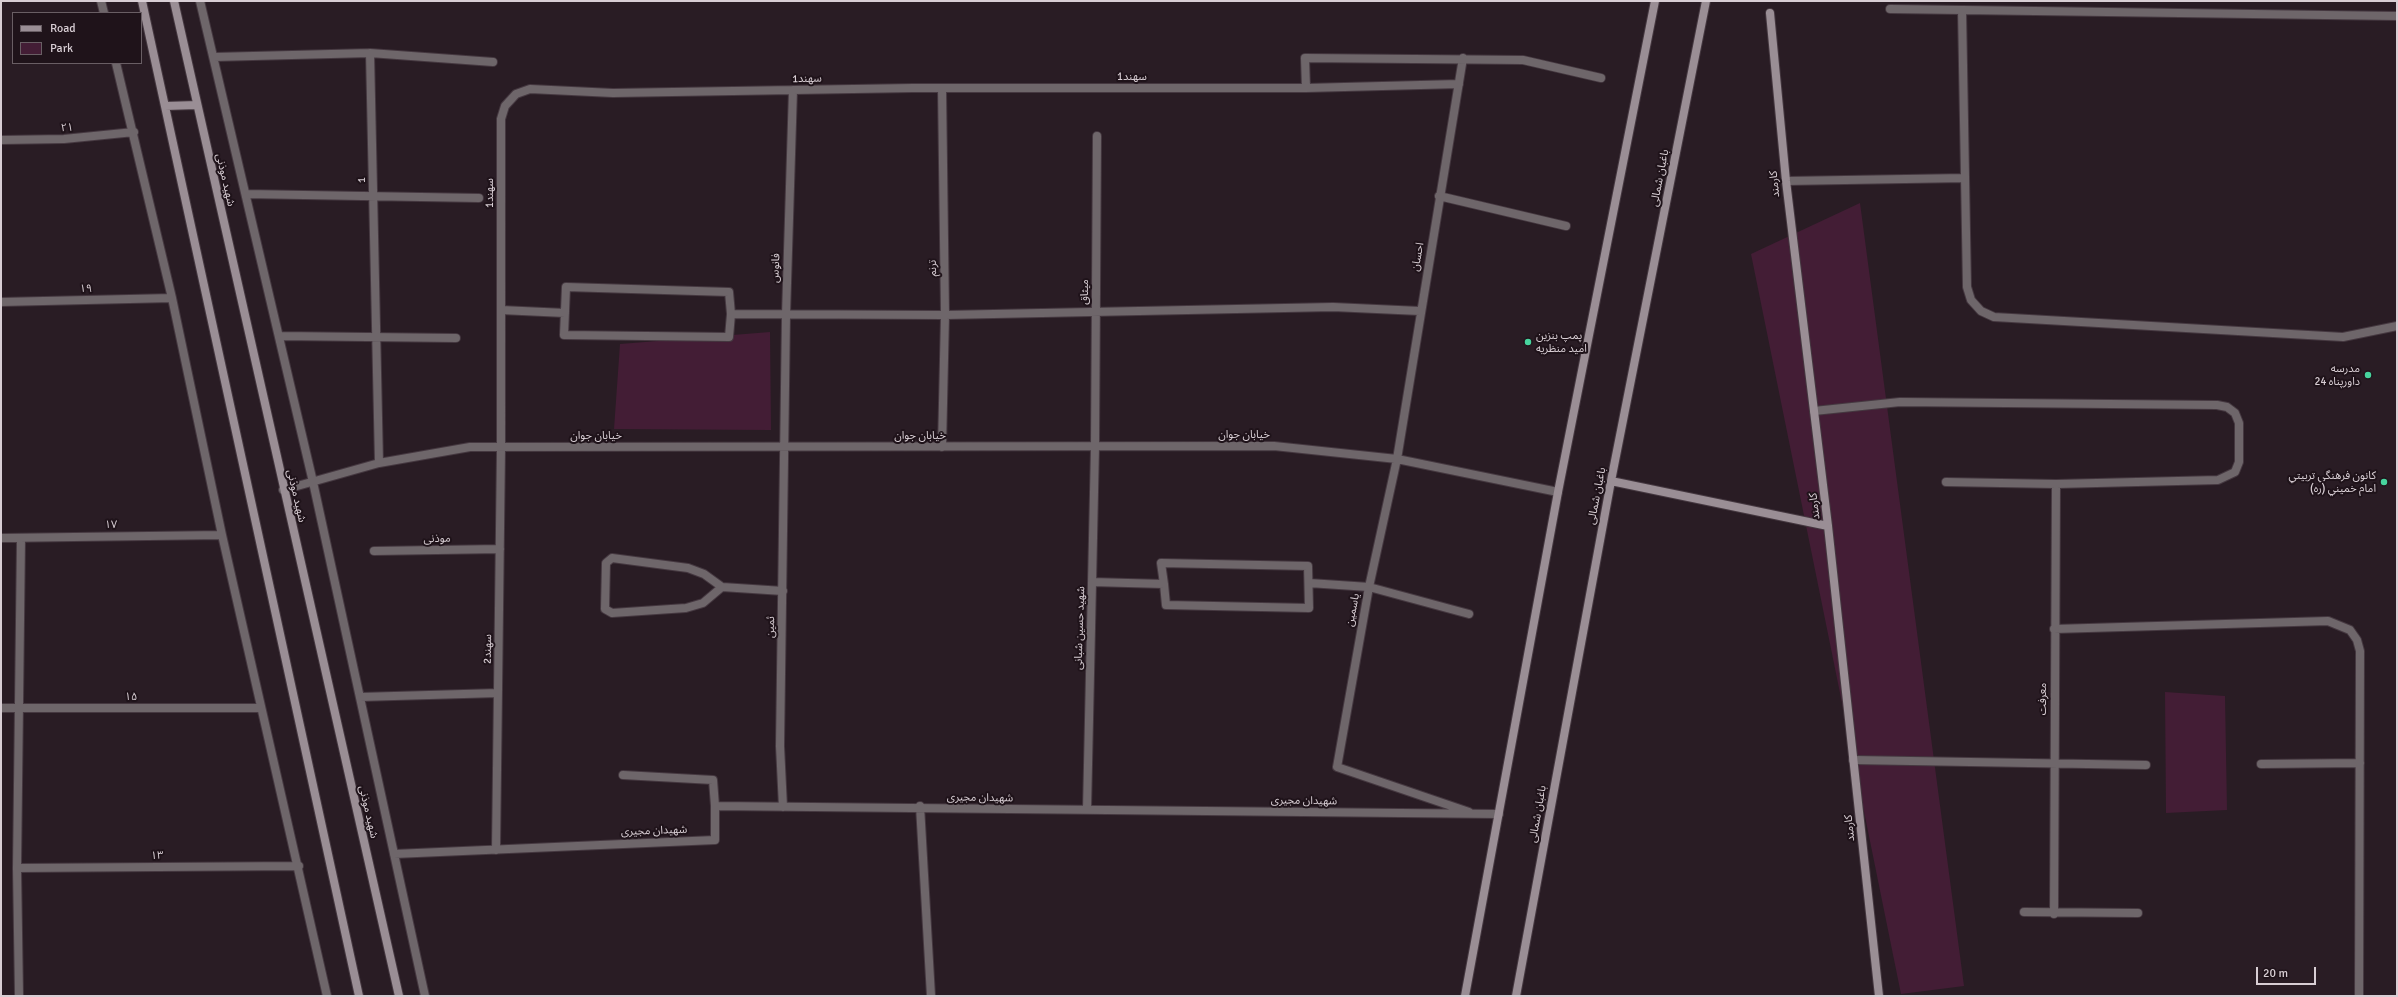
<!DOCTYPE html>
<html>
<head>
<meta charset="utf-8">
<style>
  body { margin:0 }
  #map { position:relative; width:2398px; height:997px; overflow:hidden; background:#291c24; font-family:Signika,sans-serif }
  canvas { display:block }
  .frame { position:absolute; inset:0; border:2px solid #d8ced4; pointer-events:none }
  .legend { position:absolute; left:12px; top:12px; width:130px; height:52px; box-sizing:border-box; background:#1f131a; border:1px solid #695e64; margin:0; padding:5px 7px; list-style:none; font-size:12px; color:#d8ced4 }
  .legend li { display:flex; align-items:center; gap:8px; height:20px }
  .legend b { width:20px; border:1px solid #695e64 }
  .scale { position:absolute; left:2256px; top:967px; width:60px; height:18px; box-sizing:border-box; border:2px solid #d8ced4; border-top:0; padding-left:5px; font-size:12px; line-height:14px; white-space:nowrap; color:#d8ced4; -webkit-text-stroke:3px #1f131a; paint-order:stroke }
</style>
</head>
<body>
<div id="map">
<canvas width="2398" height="997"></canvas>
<div class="frame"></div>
<ul class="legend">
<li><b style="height:5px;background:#9a8e95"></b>Road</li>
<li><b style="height:11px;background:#431d35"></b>Park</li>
</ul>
<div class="scale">20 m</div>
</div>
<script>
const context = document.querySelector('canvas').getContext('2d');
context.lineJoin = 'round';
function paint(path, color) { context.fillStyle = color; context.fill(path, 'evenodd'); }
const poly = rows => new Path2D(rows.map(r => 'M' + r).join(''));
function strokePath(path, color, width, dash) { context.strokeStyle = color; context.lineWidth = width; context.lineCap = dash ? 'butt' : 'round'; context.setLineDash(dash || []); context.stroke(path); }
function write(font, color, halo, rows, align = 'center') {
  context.font = font + ' Signika,"Noto Sans Arabic",sans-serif'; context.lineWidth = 4; context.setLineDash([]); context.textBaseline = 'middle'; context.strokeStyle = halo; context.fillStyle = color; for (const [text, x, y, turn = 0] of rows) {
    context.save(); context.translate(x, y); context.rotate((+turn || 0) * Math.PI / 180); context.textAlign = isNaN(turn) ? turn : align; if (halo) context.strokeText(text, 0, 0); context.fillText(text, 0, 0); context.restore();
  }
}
const green = poly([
  [1860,203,1964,986,1901,994,1751,254],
  [770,332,771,430,614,429,620,344],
  [2165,692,2225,696,2227,810,2166,813]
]);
const street = poly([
  [101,1,104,13],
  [200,1,313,482,425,996],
  [1890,9,2397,16],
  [1962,10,1967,287,1971,300,1981,311,1994,317,2343,337,2397,326],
  [370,53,493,62],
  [214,57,370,53,379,463],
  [1463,58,1397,459,1369,587,1337,767,1469,812],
  [116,63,172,298,222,535,327,996],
  [942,88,945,315,942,447],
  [1306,88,1305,58,1523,60,1601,78],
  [1,140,64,139,134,132],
  [1786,181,1965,178],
  [246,194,479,198],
  [1439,196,1566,226],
  [1,302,172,298],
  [501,310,565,313],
  [731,314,729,337,564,335,566,287,729,292,731,314,945,315,1333,307,1420,311],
  [279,336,456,338],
  [1814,411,1900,402,2217,405,2227,407,2235,413,2239,423,2239,462,2235,472,2218,480,2056,484,1946,482],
  [283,490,379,463,470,447,1274,446,1397,459,1558,492],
  [1,538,222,535],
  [374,551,500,549],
  [1092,582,1164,584,1166,605,1309,608,1308,566,1161,563,1164,584],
  [1309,583,1369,587,1469,614],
  [722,587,703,603,686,608,612,613,605,609,606,563,612,558,688,568,704,574,722,587,783,591],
  [2054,629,2328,621,2350,630,2357,640,2360,651,2359,996],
  [360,697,498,693],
  [1,708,261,708],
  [1853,760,2146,765],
  [2261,764,2360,763],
  [623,775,713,780,715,806],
  [920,806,931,996],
  [783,807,780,746,786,315,793,90],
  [1087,810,1095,447,1097,136],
  [496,850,501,448,501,119,505,106,516,94,530,89,613,93,913,88,1306,88,1459,84],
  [394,854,715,840,715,806,1499,814],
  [17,868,299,866],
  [2024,912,2138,913],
  [2054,914,2056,484],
  [19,996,17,868,21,538]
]);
const secondary = poly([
  [142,1,359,996],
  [174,1,399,996],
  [1770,13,1786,181,1828,526,1879,996],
  [165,106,197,105],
  [1611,481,1828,526],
  [1465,996,1558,492,1655,1],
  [1516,996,1611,481,1706,1]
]);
const markers = [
  [1528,342,4,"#47d49e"],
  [2368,375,4,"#47d49e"],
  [2384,482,4,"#47d49e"]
];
const streetNames = [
  ["1سهند",1132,77],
  ["1سهند",807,79,-1],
  ["۲۱",67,128,-4],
  ["باغبان شمالی",1660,178,-79],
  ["شهید موذنی",225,180,77],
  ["1",362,180,-91],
  ["کارمند",1775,184,-96],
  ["1سهند",490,193,-90],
  ["احسان",1418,257,-80],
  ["فانوس",776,268,-88],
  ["ترنم",933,268,-91],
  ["۱۹",86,289,-2],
  ["میثاق",1085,292,-90],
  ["خیابان جوان",1244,435],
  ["خیابان جوان",596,436],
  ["خیابان جوان",920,436],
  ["شهید موذنی",296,496,77],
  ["باغبان شمالی",1597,496,-79],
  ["کارمند",1815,506,-97],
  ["۱۷",111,525,-1],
  ["موذنی",437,539,-1],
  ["یاسمین",1353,610,-79],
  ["ثمین",771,627,-89],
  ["شهید حسین شبانی",1080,628,-88],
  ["2سهند",488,649,-89],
  ["۱۵",131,697],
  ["معرفت",2043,699,-90],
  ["شهیدان مجیری",980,798,1],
  ["شهیدان مجیری",1304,801,1],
  ["شهید موذنی",368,812,77],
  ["باغبان شمالی",1538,814,-80],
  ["کارمند",1850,828,-96],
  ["شهیدان مجیری",654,831,-2],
  ["۱۳",157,856]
];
const poiNames = [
  ["پمپ بنزین",1536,336,"left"],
  ["امید منظریه",1536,349,"left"],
  ["مدرسه",2360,369],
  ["داورپناه 24",2360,382],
  ["كانون فرهنگي تربيتي",2376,476],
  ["امام خميني (ره)",2376,489]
];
paint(green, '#431d35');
strokePath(street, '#453840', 10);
strokePath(secondary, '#453840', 10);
strokePath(street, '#6e666a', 8);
strokePath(secondary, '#9a8e95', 8);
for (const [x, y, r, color] of markers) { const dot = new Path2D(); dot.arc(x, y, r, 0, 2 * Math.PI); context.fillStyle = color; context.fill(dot); strokePath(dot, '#1f131a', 1.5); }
write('11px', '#d8ced4', '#1f131a', streetNames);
write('11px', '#d8ced4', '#1f131a', poiNames, 'right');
</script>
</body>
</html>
